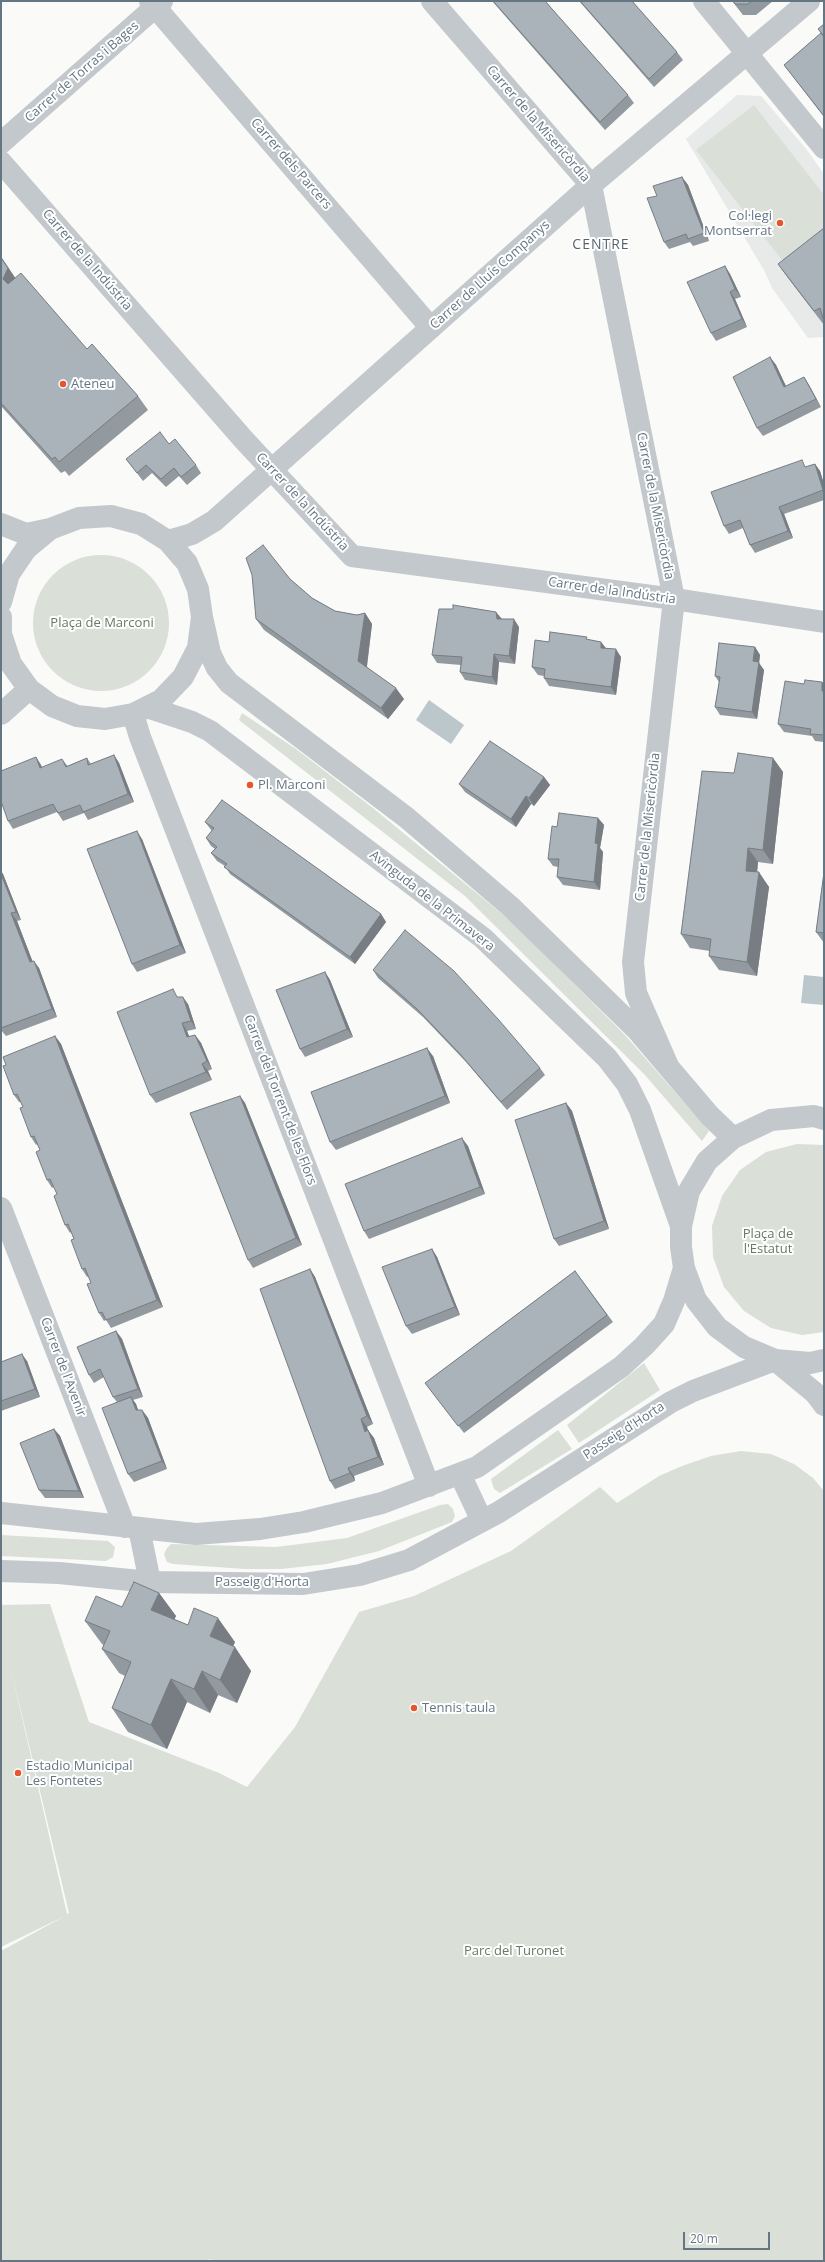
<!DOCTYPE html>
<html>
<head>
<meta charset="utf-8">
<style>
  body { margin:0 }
  #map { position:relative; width:825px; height:2262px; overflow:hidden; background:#fafaf8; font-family:"Open Sans",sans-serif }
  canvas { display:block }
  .frame { position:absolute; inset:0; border:2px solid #657683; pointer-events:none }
  .scale { position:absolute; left:683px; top:2232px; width:87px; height:18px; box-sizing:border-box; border:2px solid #657683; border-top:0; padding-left:5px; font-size:12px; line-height:14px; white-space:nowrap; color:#657683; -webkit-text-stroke:3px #fff; paint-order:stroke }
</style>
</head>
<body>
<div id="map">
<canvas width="825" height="2262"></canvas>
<div class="frame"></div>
<div class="scale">20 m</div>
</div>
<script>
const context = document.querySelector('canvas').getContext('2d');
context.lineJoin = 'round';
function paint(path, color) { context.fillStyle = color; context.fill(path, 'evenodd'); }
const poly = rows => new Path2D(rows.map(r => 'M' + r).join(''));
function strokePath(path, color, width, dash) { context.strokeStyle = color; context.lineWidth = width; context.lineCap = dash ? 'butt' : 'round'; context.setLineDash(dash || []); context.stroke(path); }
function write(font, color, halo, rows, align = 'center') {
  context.font = font + ' "Open Sans",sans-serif'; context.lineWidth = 4; context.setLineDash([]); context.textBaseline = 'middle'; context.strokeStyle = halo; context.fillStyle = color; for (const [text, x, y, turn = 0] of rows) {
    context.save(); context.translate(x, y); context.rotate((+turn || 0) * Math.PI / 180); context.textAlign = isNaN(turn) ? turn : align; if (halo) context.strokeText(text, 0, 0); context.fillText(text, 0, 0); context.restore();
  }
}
const built = poly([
  [737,95,761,96,807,150,824,174,824,337,808,338,772,288,765,272,686,139]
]);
const green = poly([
  [754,105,824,195,824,236,786,265,696,150],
  '33 623a68 68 0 1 1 136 0a68 68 0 1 1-136 0Z',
  [242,713,296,749,373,808,513,923,625,1035,709,1131,702,1141,644,1074,465,896,239,720],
  [797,1144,824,1145,824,1332,802,1335,771,1328,744,1311,724,1287,713,1257,712,1226,722,1196,740,1170,766,1152],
  [644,1363,660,1390,579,1443,567,1425],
  [558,1430,572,1449,500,1493,494,1489,491,1479],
  [741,1451,771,1454,794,1464,813,1478,824,1491,824,2261,214,2261,209,2259,208,2261,1,2261,1,1951,65,1916,1,1947,1,1605,50,1604,89,1722,219,1773,247,1787,295,1727,359,1612,414,1596,511,1551,600,1487,617,1503,659,1476,682,1466,711,1456],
  [10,1665,69,1913,67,1914],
  [448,1504,453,1509,455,1516,452,1522,379,1551,327,1564,281,1569,245,1569,173,1564,167,1562,164,1554,167,1548,171,1544,276,1547,347,1538,440,1505],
  [1,1535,108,1541,115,1547,113,1557,106,1561,1,1556]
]);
const water = poly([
  [429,700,464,725,451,744,416,720],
  [804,975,824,977,824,1005,801,1003]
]);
const minor = poly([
  [150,1,431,328],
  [432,1,591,185,674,599,633,962,636,993,668,1066],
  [704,1,824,148],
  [1,143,162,1],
  [1,162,244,440,352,556,674,599,824,622],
  [1,524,26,534,50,529],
  [168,541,192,534,214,521,591,185,809,1],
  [1,602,9,574,26,549,50,529,79,518,111,516,141,524,168,541,187,563,198,589,202,617,198,648,183,677,161,700,133,714,105,719,77,716,52,706,29,689,11,664,1,634,1,617],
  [202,617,210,653,217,668,229,683,407,818,511,907,637,1030,710,1116,733,1138],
  [147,707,192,722,210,731,483,938,607,1058,627,1084,640,1110,681,1226],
  [1,714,29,689],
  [133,714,140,737,429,1486],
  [824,1119,814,1116,771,1120,733,1138,707,1161,689,1191,681,1226,681,1247,684,1268,696,1300,717,1327,744,1347,775,1360,810,1363,824,1360],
  [1,1208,125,1527],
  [775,1360,815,1393,824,1405],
  [460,1474,482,1521],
  [1,1513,196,1534,260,1529,304,1522,382,1503,477,1467,621,1367,644,1346,664,1324,674,1301,684,1268],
  [139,1528,150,1582],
  [1,1571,59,1573,150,1582,303,1584,360,1575,409,1560,499,1512,671,1402,693,1391,775,1360]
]);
const wall = poly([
  [492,1,545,1,628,95,634,103,605,130],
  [579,1,632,1,677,52,683,60,654,87],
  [732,1,773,1,756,15,743,15],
  [824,24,824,117,784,65,821,33,818,29],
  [682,177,688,185,709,241,693,246,690,242,669,249,664,242,657,196],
  [824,228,824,325,788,278,778,264],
  [1,258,15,278,87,349,138,396,148,410,69,476,65,471,61,473,1,406],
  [725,266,730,274,741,297,735,299,747,327,716,341,711,333],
  [770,357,776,365,786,386,804,377,809,385,821,407,763,436,757,428],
  [169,444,196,465,201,473,187,485,179,476,166,487,152,473,143,481,126,459],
  [815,464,820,471,824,484,824,500,784,514,793,538,755,553,750,545,743,528,729,534,724,526,806,467],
  [290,579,312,598,335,611,357,615,365,613,372,624,367,667,404,699,388,719,264,630,256,619],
  [496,612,501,619,519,627,515,664,499,662,497,685,465,680,460,672,461,665,437,663,432,655],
  [589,640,601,642,606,648,621,657,616,695,549,686,544,678,544,676,538,675,532,667,549,642],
  [755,647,760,655,759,663,764,670,757,719,720,715,715,707,719,682,715,676],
  [804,684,824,684,824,742,815,741,812,736,784,732,778,724],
  [114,755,119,763,134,802,88,820,84,813,63,821,57,812,13,829,8,821,36,757,42,767,67,766,87,758,91,764],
  [773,758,783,772,773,864,758,862,757,872,769,887,757,976,719,970,709,956,710,951,690,948,681,934,734,773],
  [544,777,550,785,534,806,531,804,516,827,465,792,459,784],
  [598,818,604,825,600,848,603,852,600,890,563,885,557,877,558,867,553,866,548,859,557,827],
  [205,822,381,914,386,922,355,964,230,874,225,866,217,861,211,853,215,849,211,846,206,838,212,831],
  [142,839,186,953,137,972,132,964],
  [1,871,3,874,21,920,17,921,32,961,39,968,57,1017,6,1036,1,1030],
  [824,872,824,943,816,932],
  [373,970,540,1068,545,1075,507,1110,466,1062,423,1017,378,978],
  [325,972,330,980,353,1037,305,1057,300,1049],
  [188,1004,196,1029,187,1031,189,1037,195,1035,201,1043,212,1069,208,1071,212,1080,156,1103,150,1095],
  [55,1036,61,1044,163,1307,111,1328,106,1320,104,1321,99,1313,91,1283,89,1276,87,1277,82,1269,74,1239,71,1232,70,1233,65,1225,57,1194,54,1187,52,1188,47,1180,40,1150,37,1144,36,1145,31,1137,23,1107,21,1102,19,1102,14,1095],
  [433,1056,450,1103,336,1150,330,1142],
  [240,1096,245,1103,302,1245,253,1268,248,1260],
  [566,1103,572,1111,609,1229,559,1246,554,1239],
  [468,1146,485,1194,369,1239,364,1231],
  [432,1249,437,1257,460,1315,412,1334,406,1326],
  [310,1269,315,1277,373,1424,367,1427,368,1431,374,1438,384,1465,354,1476,355,1481,335,1489,330,1481],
  [575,1271,613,1322,464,1433,425,1383],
  [116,1331,122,1339,143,1397,133,1400,136,1404,138,1410,142,1410,148,1418,167,1469,134,1482,128,1474,117,1402,113,1397,104,1377,94,1383,89,1375],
  [27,1361,40,1397,1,1411,1,1362],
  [54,1429,60,1436,84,1498,45,1498,39,1490],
  [159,1593,176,1616,174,1619,188,1625,235,1642,233,1646,251,1671,237,1703,218,1695,210,1713,187,1702,167,1749,128,1732,112,1708,125,1676,119,1673,102,1649,104,1645,102,1644,85,1621]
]);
const shadedWall = poly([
  [682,177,688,185,709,241,704,233],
  [2,258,18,282,13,293,3,279],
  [725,266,730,274,741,297,735,289],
  [730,292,735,299,747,327,742,319],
  [770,357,776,365,790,395,784,387],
  [804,377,809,385,821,407,816,399],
  [815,464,820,471,824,484,824,492,823,490],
  [779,507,784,514,793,538,788,531],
  [496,612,502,619,497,619],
  [365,613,372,624,366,672,358,661],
  [514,619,519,627,515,664,509,656],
  [601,642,607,650,601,648],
  [755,647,760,655,759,663,764,670,757,719,752,712,753,661],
  [616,649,621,657,616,695,611,687],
  [494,654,499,662,497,685,492,677],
  [822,682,824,684,824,694,822,691],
  [396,688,404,699,388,719,381,708],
  [114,755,119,763,134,802,128,794],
  [36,757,41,765,45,776,40,768],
  [773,758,783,772,773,864,763,850],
  [62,759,68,767,66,767],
  [544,777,550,785,534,806,529,798],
  [526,796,531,804,516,827,511,819],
  [598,818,604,825,600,848,603,852,600,890,594,882,595,843],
  [137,831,142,839,186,953,180,945],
  [748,848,758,862,756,885,746,871],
  [1,871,3,874,21,920,16,912,1,874],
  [759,872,769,887,757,976,747,962],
  [11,913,17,921,36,970,30,962],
  [381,914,386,922,355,964,350,957],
  [34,961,39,968,57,1017,52,1009],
  [325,972,330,980,353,1037,347,1029],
  [183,997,188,1004,196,1029,191,1021],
  [182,1023,187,1031,193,1045,187,1037],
  [195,1035,201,1043,212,1069,207,1061],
  [55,1036,61,1044,163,1307,157,1300],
  [427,1048,433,1056,450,1103,445,1096],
  [202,1064,208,1071,212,1080,206,1072],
  [240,1096,245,1103,302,1245,296,1238],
  [566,1103,572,1111,609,1229,604,1221],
  [462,1138,468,1146,485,1194,480,1187],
  [432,1249,437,1257,460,1315,455,1307],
  [310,1269,315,1277,373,1424,367,1416],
  [116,1331,122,1339,143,1397,138,1389],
  [22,1354,27,1361,40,1397,35,1389],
  [131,1397,136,1404,141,1418,136,1410],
  [142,1410,148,1418,167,1469,162,1461],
  [361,1419,367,1427,371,1440,365,1432],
  [54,1429,60,1436,84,1498,79,1491],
  [368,1430,374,1438,384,1465,378,1457],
  [348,1468,354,1476,355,1481,350,1473],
  [159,1593,176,1616,168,1634,151,1610],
  [218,1618,235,1642,227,1660,210,1636],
  [235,1647,251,1671,237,1703,220,1680],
  [202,1671,218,1695,210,1713,194,1689],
  [171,1679,187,1702,167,1749,151,1725]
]);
const building = poly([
  [493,1,545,1,628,95,600,122,493,1],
  [580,1,632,1,677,52,649,79,580,1],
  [733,1,752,1,748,4,735,4,733,1],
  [824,24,824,36,818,29,824,24],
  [821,33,824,37,824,116,784,65,821,33],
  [682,177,704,233,688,239,686,234,664,242,647,198,657,196,653,186,682,177],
  [824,228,824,321,820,308,814,311,778,264,824,228],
  [1,258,8,268,3,279,8,284,21,273,87,349,92,344,138,396,59,462,55,457,52,459,1,403,1,258],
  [725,266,735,289,730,292,742,319,711,333,687,282,725,266],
  [770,357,784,387,804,377,816,399,757,428,733,377,770,357],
  [160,432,169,444,175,439,196,465,181,477,174,468,161,479,146,465,137,473,126,459,160,432],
  [802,460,805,467,815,464,823,490,779,507,788,531,750,545,740,520,724,526,711,492,802,460],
  [263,545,290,579,312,598,335,611,357,615,365,613,358,661,396,688,381,708,256,619,252,575,246,558,263,545],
  [453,605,496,612,497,619,514,619,509,656,494,654,492,677,460,672,462,657,432,655,439,609,453,609,453,605],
  [550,632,587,637,586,639,601,642,601,648,616,649,611,687,544,678,545,669,532,667,535,640,549,642,550,632],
  [719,643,755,647,753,661,759,662,752,712,715,707,720,677,715,676,719,643],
  [805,680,822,682,822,691,824,691,824,735,810,734,811,729,778,724,785,681,804,684,805,680],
  [490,741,544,777,529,798,526,796,511,819,459,784,490,741],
  [738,753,773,758,763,850,748,848,746,871,759,872,747,962,709,956,711,939,681,934,702,771,734,773,738,753],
  [114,755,128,794,83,812,80,805,58,813,53,804,8,821,1,801,1,771,36,757,40,768,62,759,66,767,87,758,88,765,114,755],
  [222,800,381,914,350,957,224,867,227,864,211,853,217,847,206,838,214,828,205,822,222,800],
  [559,813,598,818,595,843,598,844,594,882,557,877,559,859,548,859,552,826,557,827,559,813],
  [137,831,180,945,132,964,87,849,137,831],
  [824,872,824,933,816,932,824,872],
  [1,874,16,912,11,913,30,962,34,961,52,1009,1,1028,1,874],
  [405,930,454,971,498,1019,540,1068,501,1102,460,1054,417,1009,373,970,405,930],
  [325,972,347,1029,300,1049,276,990,325,972],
  [173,989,177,997,183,997,191,1021,182,1023,187,1037,195,1035,207,1061,202,1064,206,1072,150,1095,117,1012,173,989],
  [55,1036,157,1300,106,1320,102,1312,99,1313,87,1284,91,1283,85,1268,82,1269,71,1240,74,1239,68,1224,65,1225,54,1196,57,1194,50,1179,47,1180,36,1152,40,1150,34,1136,31,1137,20,1108,23,1107,17,1094,14,1095,3,1066,6,1065,3,1057,55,1036],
  [427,1048,445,1096,330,1142,311,1092,427,1048],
  [240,1096,296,1238,248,1260,190,1113,240,1096],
  [566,1103,604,1221,554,1239,515,1120,566,1103],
  [462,1138,480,1187,364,1231,345,1184,462,1138],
  [432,1249,455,1307,406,1326,382,1267,432,1249],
  [310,1269,367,1416,361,1419,365,1432,368,1430,378,1457,348,1468,350,1473,330,1481,260,1289,310,1269],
  [575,1271,607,1315,458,1426,425,1383,575,1271],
  [116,1331,138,1389,113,1397,100,1369,89,1375,77,1347,116,1331],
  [22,1354,35,1389,1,1401,1,1362,22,1354],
  [131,1397,136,1410,142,1410,162,1461,128,1474,102,1408,131,1397],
  [54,1429,79,1491,39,1490,20,1443,54,1429],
  [134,1582,159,1593,151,1610,188,1625,194,1608,218,1618,210,1636,235,1647,220,1680,202,1671,194,1689,171,1679,151,1725,112,1708,131,1662,102,1649,110,1631,85,1621,96,1596,122,1607,134,1582]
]);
const markers = [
  [780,223,4,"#e4572e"],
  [63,384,4,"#e4572e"],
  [250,785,4,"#e4572e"],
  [414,1708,4,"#e4572e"],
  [18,1773,4,"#e4572e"]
];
const streetNames = [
  ["Carrer de Torras i Bages",82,72,-41],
  ["Carrer de la Misericòrdia",538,124,49],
  ["Carrer dels Parcers",291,164,49],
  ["Carrer de la Indústria",87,260,49],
  ["Carrer de Lluís Companys",490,275,-42],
  ["Carrer de la Indústria",302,502,47],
  ["Carrer de la Misericòrdia",655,506,79],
  ["Carrer de la Indústria",612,591,8],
  ["Carrer de la Misericòrdia",648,827,-84],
  ["Avinguda de la Primavera",432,901,38],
  ["Carrer del Torrent de les Flors",280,1100,69],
  ["Carrer de l'Avenir",63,1367,69],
  ["Passeig d'Horta",624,1431,-33],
  ["Passeig d'Horta",262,1582]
];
const poiNames = [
  ["Col·legi",772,216,"right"],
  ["Montserrat",772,231,"right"],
  ["Ateneu",71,384],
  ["Pl. Marconi",258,785],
  ["Tennis taula",422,1708],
  ["Estadio Municipal",26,1766],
  ["Les Fontetes",26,1781]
];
const parkNames = [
  ["Plaça de Marconi",102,623],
  ["Plaça de",768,1234],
  ["l'Estatut",768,1249],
  ["Parc del Turonet",514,1951]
];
const neighbourhoodNames = [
  ["CENTRE",601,245]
];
paint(built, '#e8e9e9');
paint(green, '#dadfd7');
paint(water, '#bbc7cb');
strokePath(minor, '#c3c8cc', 22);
paint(wall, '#929a9f');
paint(shadedWall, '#777d82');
paint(building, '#aab3b9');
strokePath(building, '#777d82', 1);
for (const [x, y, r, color] of markers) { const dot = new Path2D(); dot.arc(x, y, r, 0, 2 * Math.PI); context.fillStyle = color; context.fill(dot); strokePath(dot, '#fff', 1.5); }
write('13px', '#657683', '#fff', streetNames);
write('13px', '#657683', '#fff', poiNames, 'left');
write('13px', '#687a64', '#fff', parkNames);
context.letterSpacing = '1px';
write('14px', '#57646e', '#fff', neighbourhoodNames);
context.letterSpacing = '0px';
</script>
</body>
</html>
